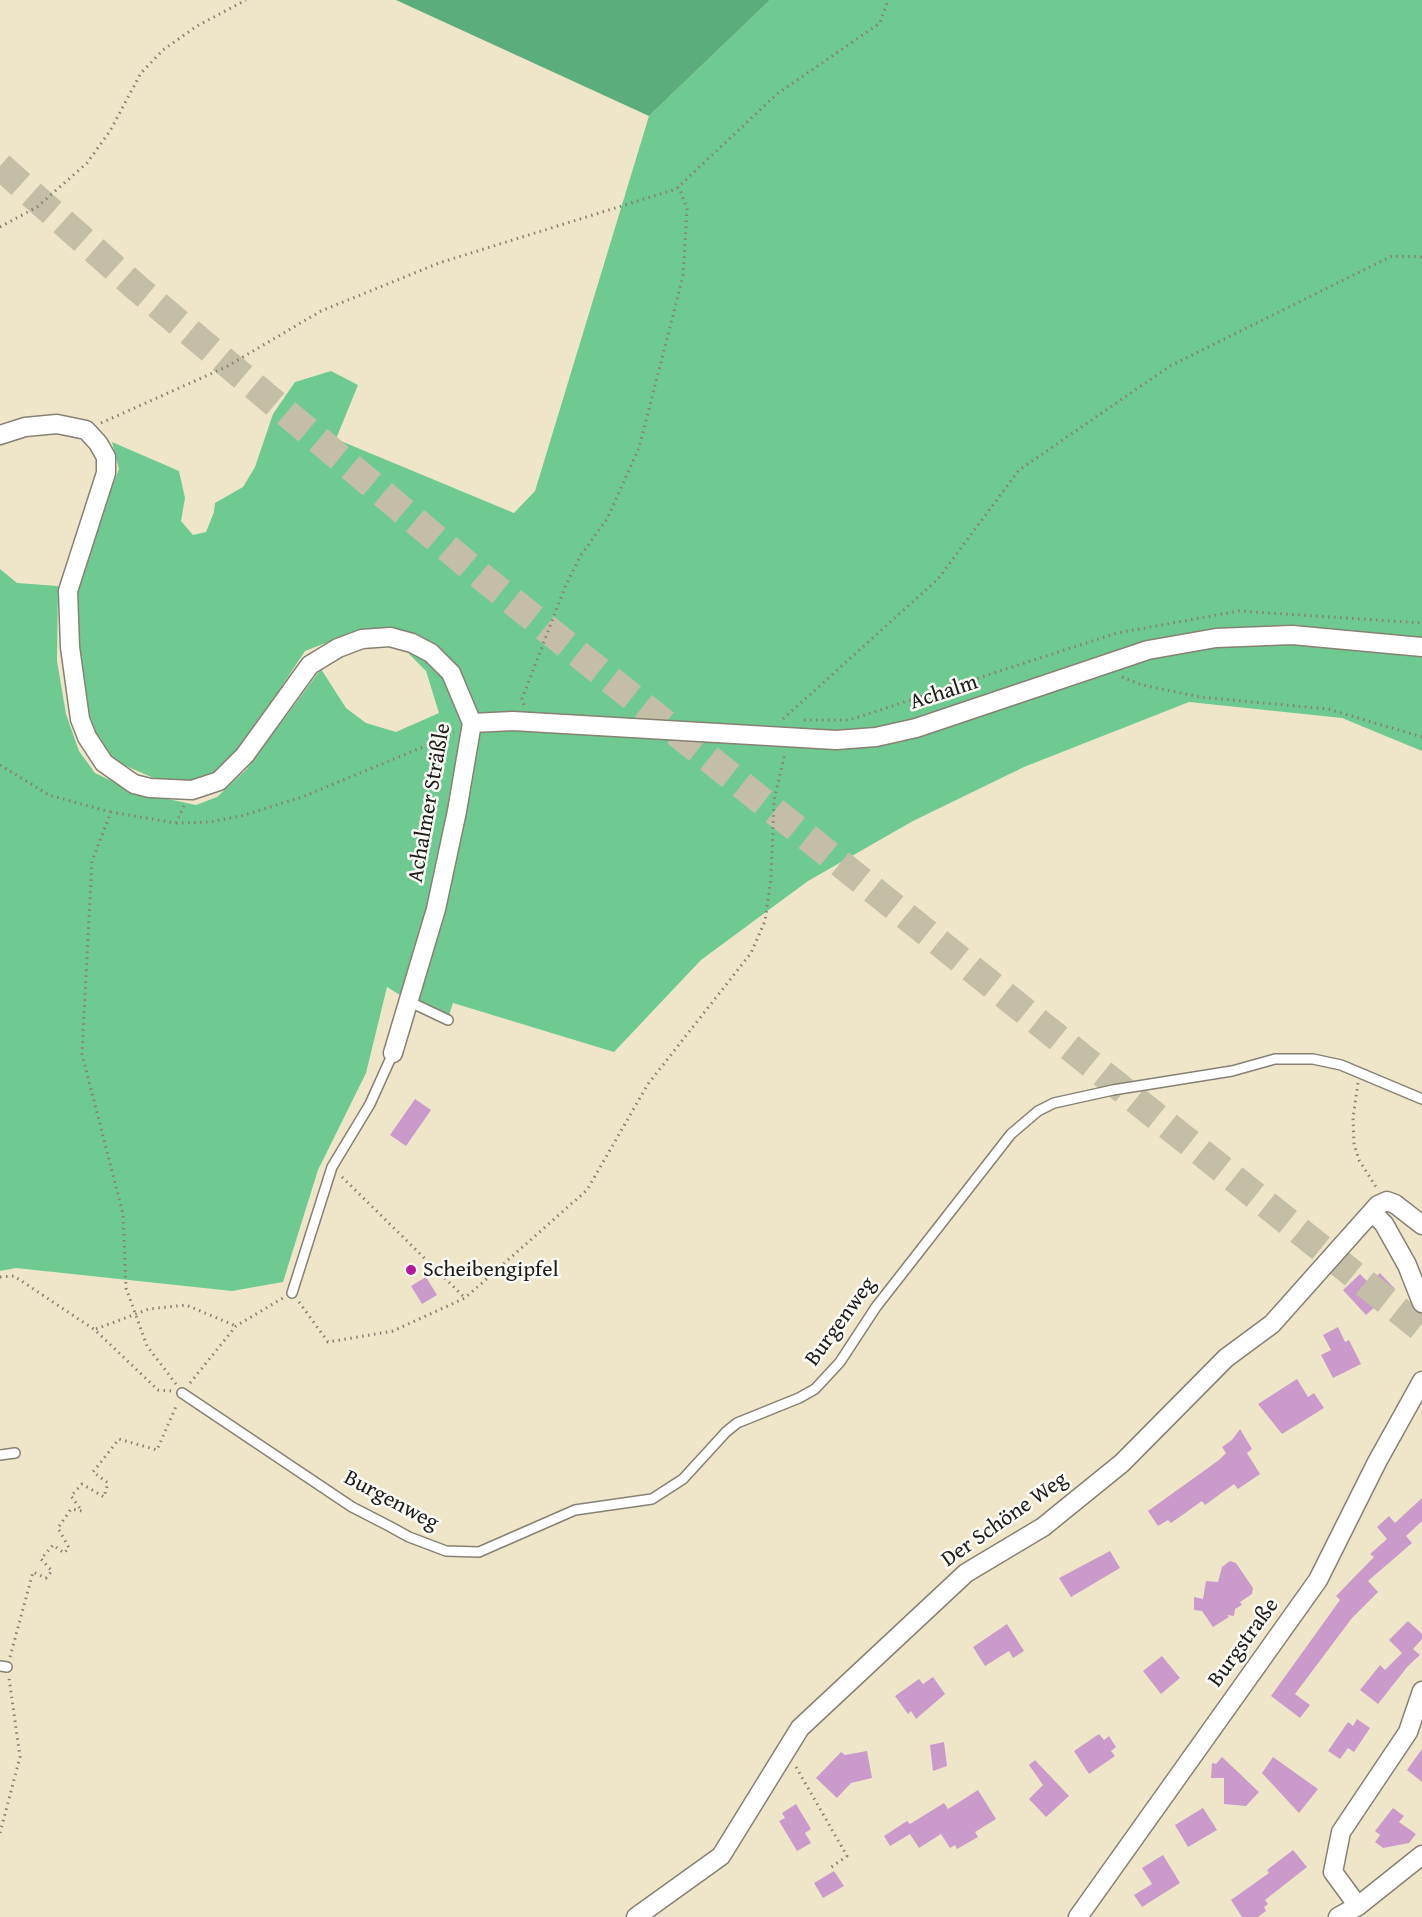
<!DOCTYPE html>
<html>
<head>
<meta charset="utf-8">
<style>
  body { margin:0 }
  canvas { display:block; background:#efe6ca }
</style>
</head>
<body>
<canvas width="1422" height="1917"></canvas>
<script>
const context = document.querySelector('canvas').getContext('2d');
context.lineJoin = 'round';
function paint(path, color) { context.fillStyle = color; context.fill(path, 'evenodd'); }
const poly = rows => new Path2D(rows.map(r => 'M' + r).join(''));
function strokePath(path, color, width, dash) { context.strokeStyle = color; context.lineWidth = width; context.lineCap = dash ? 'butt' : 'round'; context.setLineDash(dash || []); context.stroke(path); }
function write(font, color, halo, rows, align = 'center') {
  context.font = font + ' "Gentium Book Plus",serif'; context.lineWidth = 5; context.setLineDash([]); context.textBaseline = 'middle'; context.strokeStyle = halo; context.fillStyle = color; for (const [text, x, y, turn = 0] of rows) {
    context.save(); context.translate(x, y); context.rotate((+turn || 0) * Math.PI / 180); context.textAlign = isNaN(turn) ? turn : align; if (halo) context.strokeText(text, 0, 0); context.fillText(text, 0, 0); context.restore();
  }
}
const green = poly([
  [770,0,1422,0,1422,751,1342,718,1189,702,1024,767,913,821,808,881,701,960,614,1052,453,1003,446,1024,387,987,366,1073,318,1170,283,1282,232,1291,16,1268,0,1271,0,569,17,583,58,586,57,661,66,714,79,751,95,773,135,792,196,805,217,797,247,769,321,669,346,708,366,723,396,732,439,713,426,671,405,650,414,636,392,628,362,629,305,651,239,751,217,777,192,785,165,783,110,759,93,737,83,699,75,595,89,546,119,469,112,442,179,471,185,498,181,521,193,535,206,532,214,512,215,503,243,487,255,467,273,414,295,382,331,371,358,385,336,439,514,513,535,491,649,116]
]);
const forest = poly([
  [396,0,770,0,649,116]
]);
const building = poly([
  [415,1099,431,1110,406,1146,390,1135],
  [1380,1273,1395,1289,1366,1315,1343,1290,1360,1274,1369,1283],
  [426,1277,437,1295,422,1304,411,1286],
  [1338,1327,1345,1342,1349,1340,1361,1364,1333,1378,1321,1355,1331,1350,1323,1335],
  [1297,1379,1308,1397,1314,1393,1324,1408,1282,1434,1258,1404],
  [1240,1429,1252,1449,1247,1453,1260,1474,1238,1489,1234,1484,1205,1505,1202,1501,1171,1523,1168,1520,1158,1526,1148,1511,1219,1460,1226,1453,1222,1447,1232,1440],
  [1422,1498,1422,1521,1406,1536,1412,1543,1368,1581,1378,1592,1352,1618,1295,1694,1310,1705,1300,1718,1271,1696,1340,1600,1336,1596,1374,1557,1370,1554,1387,1539,1377,1527,1389,1516,1395,1523],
  [1110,1551,1120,1568,1071,1597,1059,1578],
  [1230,1561,1236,1563,1253,1588,1252,1594,1240,1602,1242,1605,1235,1609,1234,1616,1227,1615,1229,1617,1213,1627,1202,1611,1194,1610,1194,1597,1203,1599,1206,1581,1218,1582,1222,1567],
  [1408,1621,1422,1634,1422,1639,1413,1649,1420,1655,1408,1666,1378,1704,1360,1690,1380,1665,1385,1670,1402,1653,1389,1640],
  [1007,1624,1024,1651,1013,1658,1009,1651,985,1666,973,1647],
  [1162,1656,1180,1678,1161,1694,1143,1671],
  [933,1677,945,1694,916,1719,911,1711,908,1714,895,1696,919,1679,923,1684],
  [1357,1719,1370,1728,1354,1752,1348,1748,1340,1759,1328,1751,1348,1722,1353,1726],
  [1099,1734,1104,1740,1109,1736,1116,1747,1111,1751,1115,1756,1089,1774,1074,1751],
  [944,1742,947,1766,933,1771,930,1745],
  [1422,1749,1422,1782,1407,1770],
  [867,1751,872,1778,851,1783,837,1798,816,1778,841,1752,845,1755],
  [1222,1757,1259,1792,1246,1806,1224,1804,1224,1778,1211,1778,1212,1763,1216,1764],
  [1273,1757,1318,1789,1299,1813,1262,1773],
  [1035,1760,1069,1796,1046,1817,1029,1799,1043,1785,1029,1765],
  [978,1790,996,1819,975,1832,978,1837,957,1849,955,1845,950,1848,941,1834,919,1848,910,1834,890,1846,884,1836,907,1821,910,1824,944,1803,948,1809],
  [796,1804,811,1829,805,1833,811,1843,797,1851,779,1821,785,1818,782,1813],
  [1203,1808,1217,1830,1188,1847,1175,1825],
  [1393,1808,1404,1816,1399,1822,1416,1834,1409,1843,1383,1848,1375,1842,1380,1835,1375,1831],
  [1293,1850,1307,1867,1265,1900,1268,1904,1264,1907,1266,1911,1258,1917,1242,1917,1231,1900,1269,1873,1267,1870],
  [1163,1855,1180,1883,1142,1907,1134,1895,1152,1884,1142,1868],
  [834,1871,844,1886,823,1898,814,1883]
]);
const primaryTunnel = poly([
  [0,166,137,288,487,581,1422,1329]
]);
const path = poly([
  [0,227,37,207,87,163,110,131,141,73,163,50,197,26,246,0],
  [101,423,226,367,321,311,439,263,676,189,777,94,880,23,888,0],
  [1122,677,1142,685,1200,697,1328,709,1422,737],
  [524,705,522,699,565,587,581,555,607,519,639,448,683,276,687,209,679,187],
  [783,719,938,579,1019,470,1170,366,1392,256,1422,257],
  [804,720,849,720,1117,633,1239,611,1422,623],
  [0,765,49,795,110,812],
  [176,823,209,822,241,816,302,797,423,747,454,732],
  [1358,1083,1353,1118,1354,1144,1359,1160,1376,1187],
  [342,1177,465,1298],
  [0,1277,14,1276,95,1330,158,1390,172,1391],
  [299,1302,328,1342,393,1331,465,1298,587,1190,648,1084,751,953,765,921,771,878,774,800,785,753],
  [96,1329,149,1309,186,1305,236,1326],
  [190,1383,236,1326,283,1298],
  [176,1384,147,1346,126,1288,123,1214,82,1054,92,861,111,812,176,823,184,806],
  [10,1657,33,1572,46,1578,52,1571,41,1559,53,1545,64,1553,69,1548,58,1528,71,1509,82,1511,71,1496,82,1484,104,1497,108,1483,93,1472,119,1439,157,1450,177,1404],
  [796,1767,847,1856,830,1868],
  [0,1833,20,1757,9,1678]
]);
const lane = poly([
  [410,1002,448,1020],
  [292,1293,332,1167,370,1104,393,1053],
  [182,1393,352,1507,389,1526,409,1537,446,1551,479,1552,575,1510,652,1499,683,1479,726,1432,737,1423,799,1398,815,1389,840,1362,876,1307,1011,1134,1038,1111,1054,1103,1113,1090,1232,1071,1275,1059,1313,1059,1341,1065,1422,1099],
  [0,1455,15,1453],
  [0,1666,7,1667]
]);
const street = poly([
  [0,435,25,427,57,424,86,430,98,443,106,457,106,473,68,591,70,647,80,719,87,737,104,763,134,784,150,788,192,790,219,781,245,755,310,665,338,648,362,639,390,637,412,643,431,653,451,673,472,723,457,811,436,909,393,1053],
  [472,723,513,721,836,740,876,737,916,728,1148,650,1216,638,1292,635,1422,647],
  [1372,1212,1384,1224,1407,1265,1422,1303],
  [1358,1906,1333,1872,1341,1832,1408,1732,1422,1691],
  [636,1917,721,1856,800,1728,966,1573,1043,1527,1122,1463,1226,1358,1272,1324,1378,1205,1387,1201,1395,1204,1422,1225],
  [1078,1917,1318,1580,1377,1462,1422,1381],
  [1338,1917,1358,1906,1422,1855]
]);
const markers = [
  [411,1270,6,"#b5179e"]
];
const streetNames = [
  ["Achalm",944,693,-18],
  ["Achalmer Sträßle",430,803,-80],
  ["Burgenweg",841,1322,-54],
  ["Burgenweg",391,1501,28],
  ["Der Schöne Weg",1005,1520,-35],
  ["Burgstraße",1244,1643,-54]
];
const poiNames = [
  ["Scheibengipfel",423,1270]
];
paint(green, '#6fca91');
paint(forest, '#5bae7b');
paint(building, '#ca9bca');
strokePath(primaryTunnel, '#c5bea7', 28, [28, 14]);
strokePath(lane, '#868173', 12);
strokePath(street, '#868173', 21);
strokePath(path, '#868173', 3, [1.5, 4.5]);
strokePath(lane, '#fff', 9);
strokePath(street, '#fff', 18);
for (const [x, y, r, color] of markers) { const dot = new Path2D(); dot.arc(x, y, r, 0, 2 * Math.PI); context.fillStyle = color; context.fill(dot); strokePath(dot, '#fdfcf7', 2); }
write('22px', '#1c1c1c', '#fdfcf7', streetNames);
write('22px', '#1c1c1c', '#fdfcf7', poiNames, 'left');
</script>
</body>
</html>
